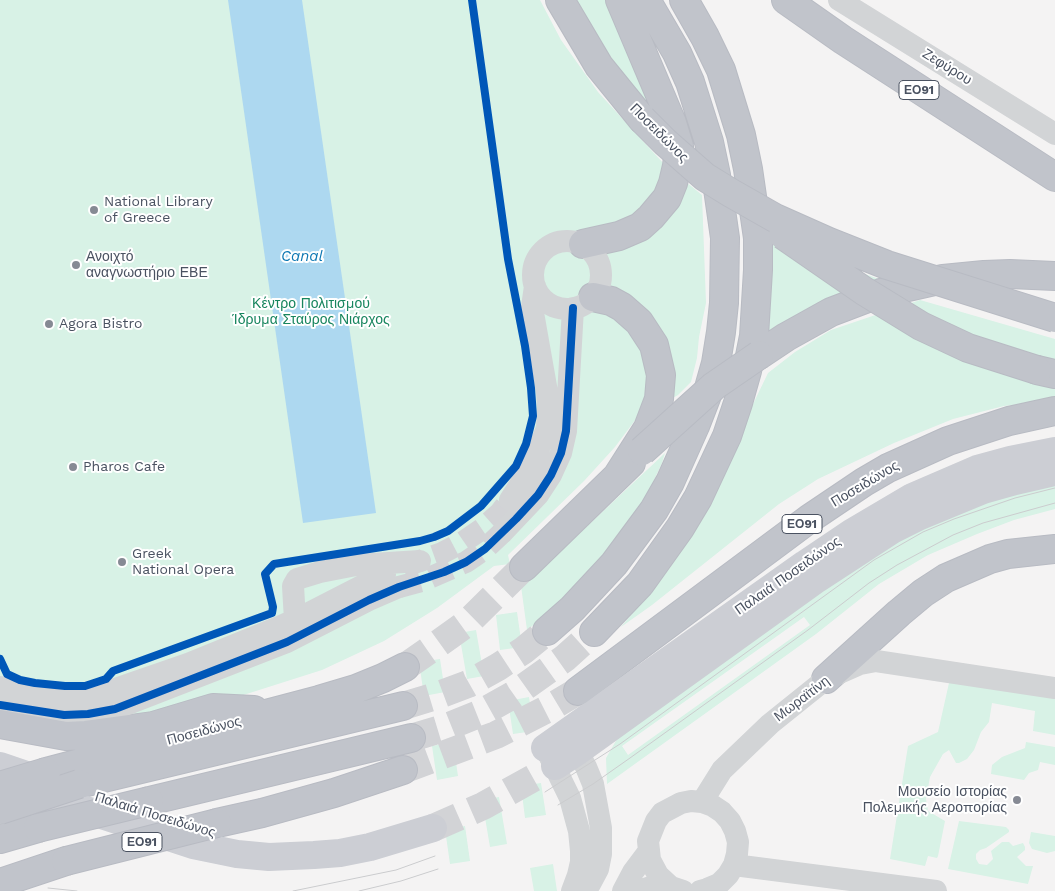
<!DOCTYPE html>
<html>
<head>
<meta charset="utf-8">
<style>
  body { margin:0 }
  canvas { display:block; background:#f4f3f3 }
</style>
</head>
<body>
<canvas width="1055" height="891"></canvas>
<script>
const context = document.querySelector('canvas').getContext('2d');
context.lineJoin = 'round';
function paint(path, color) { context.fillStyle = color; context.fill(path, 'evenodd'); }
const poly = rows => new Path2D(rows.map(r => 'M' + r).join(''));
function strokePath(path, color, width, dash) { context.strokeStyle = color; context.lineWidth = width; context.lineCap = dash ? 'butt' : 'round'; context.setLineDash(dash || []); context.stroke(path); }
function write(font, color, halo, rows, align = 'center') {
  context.font = font + ' "Work Sans",sans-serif'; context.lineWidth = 4; context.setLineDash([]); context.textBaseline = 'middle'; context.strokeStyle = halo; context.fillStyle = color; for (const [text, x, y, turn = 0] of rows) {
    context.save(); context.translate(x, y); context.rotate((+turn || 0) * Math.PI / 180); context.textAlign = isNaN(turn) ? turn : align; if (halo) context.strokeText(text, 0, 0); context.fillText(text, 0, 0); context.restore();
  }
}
const green = poly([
  [0,0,540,0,561,40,598,92,664,164,702,195,706,303,699,337,697,358,691,382,678,395,636,419,615,447,584,481,508,555,510,564,494,566,437,608,384,641,322,670,212,705,0,733],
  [577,0,611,0,653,112,621,73,586,19],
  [748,223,859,272,882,280,838,296,797,315,765,334],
  [920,300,1055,339,1055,400,1004,406,953,419,894,443,818,479,779,504,652,605,621,627,669,569,700,514,768,373,795,352,831,330],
  [665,453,662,463,649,491,627,528,604,558,553,610,527,630,521,586,549,562],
  [1055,479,1055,509,1014,520,977,534,928,555,879,584,816,634,607,784,606,758,617,739,859,562,918,526],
  [804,617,810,625,628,755,622,746],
  [517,612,522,647,500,650,496,615],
  [476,630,484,676,467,679,459,633],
  [440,659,445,692,424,696,419,662],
  [951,674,1055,698,1055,735,1033,731,1035,711,992,703,989,722,981,732,974,750,967,759,959,763,956,763,949,750,943,754,930,777,926,799,928,811,945,821,938,856,937,858,928,856,925,866,890,859,908,746,938,732],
  [529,697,534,731,513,734,508,701],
  [453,742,458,776,437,780,432,746],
  [1026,742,1055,747,1055,765,1040,762,1038,770,1029,773,1024,780,991,774,992,765,1002,757,1025,748],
  [541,783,546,815,525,818,521,786],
  [499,797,507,844,490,847,482,800],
  [959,821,1006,827,1009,830,1009,832,986,848,980,850,976,854,976,859,979,864,987,865,993,859,991,851,1002,842,1009,842,1013,846,1023,843,1025,847,1025,850,1017,857,1026,866,1033,866,1028,884,948,869],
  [465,826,470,861,450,864,445,829],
  [1031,832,1055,836,1055,851,1047,853,1032,849,1029,843],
  [553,864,557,891,534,891,530,868]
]);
const water = poly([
  [228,0,302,0,376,513,303,523]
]);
const minorTunnel = poly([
  [403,567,442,553,463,542,482,529,500,513,510,500],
  [399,587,422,581,466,562,485,549,503,532]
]);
const majorTunnel = poly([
  [433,828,483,806,555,766]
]);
const highwayTunnel = poly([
  [405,667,438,644,467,623,524,567],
  [403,706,436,696,468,684,498,667,524,650,547,631],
  [411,738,444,728,479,714,513,695,565,658,594,632],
  [403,770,496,735,553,706,578,691]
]);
const minor = poly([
  [839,0,1055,134],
  '533 275a34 34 0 1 1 68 0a34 34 0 1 1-68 0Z',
  [510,500,532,466,547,428,548,407,547,392,532,307,535,286],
  [503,532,538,495,551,475,561,453,566,431,573,308],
  [295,620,293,586,297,579,320,572,356,565,420,561],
  [0,687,62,698,104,693,188,664,279,627,305,615,385,574],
  [0,705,64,715,88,714,115,709,287,642,369,600,399,587],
  [570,738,586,767,593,784,601,828,601,854,598,869,590,884,584,891],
  [547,751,570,798,579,831,581,851,581,862,578,875,572,891],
  [702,802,722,770,770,724,826,679,860,664,876,661,1055,688],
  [734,865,936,891],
  [623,891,633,872,648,852],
  [638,891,654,886,671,887],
  [683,891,671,887,658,875,650,860,648,841,656,821,662,813,681,803,691,801,702,802,713,806,722,812,730,821,735,831,738,842,737,854,734,865,728,875,719,884,707,889,700,891]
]);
const major = poly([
  [545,748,805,564,851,533,912,497,977,469,1010,460,1055,451],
  [0,766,44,781],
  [555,766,578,751,817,579,892,530,920,516,983,490,1015,481,1055,472],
  [28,791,193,845,237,854,269,857,314,855,340,853,370,847,433,828]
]);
const highway = poly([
  [560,0,599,66,642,119],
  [786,0,843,40,1055,177],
  [583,244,619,236,640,227,651,217,667,198,673,183,677,166,679,146,672,123,620,0],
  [593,297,611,301,622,307,639,322,654,345,661,375,659,399,648,428,618,475],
  [759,355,786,337,831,312,881,293,943,279,984,275,1010,274,1055,276],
  [1037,370,1055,374],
  [524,567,631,463],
  [547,631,572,609,614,564,654,510,670,482,695,426,707,395,716,363,721,332,724,303,725,238,716,175,709,142,690,82,677,53,646,0],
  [594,632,640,584,680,528,698,498,727,436,738,403,747,371,754,336,758,270,758,238,748,169,741,135,721,70,705,37,684,0],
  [826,679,899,613,923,593,946,578,990,559,1008,554,1055,549],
  [578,691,809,519,864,482,888,468,948,441,1009,421,1055,411],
  [0,724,66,736,86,735,153,726,213,708,254,710],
  [46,772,319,700,356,689,383,678,405,667],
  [79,784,403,706],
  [149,801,411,738],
  [217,823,262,813,334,793,403,770],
  [0,839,38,828],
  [0,883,66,861]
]);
const tram = poly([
  [545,792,620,744,874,560,923,532,954,519,1015,498,1055,488],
  [558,805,593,784,630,758,808,630,869,583,897,565,953,535,983,523,1055,503],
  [48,888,77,891],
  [293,891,396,870,435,856],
  [359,891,401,881,438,869]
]);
const highwayBridge = poly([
  [642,119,665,142,705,177,731,193,775,218,829,242,887,265,1055,318],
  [783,235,864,291,921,326,968,348,1037,370],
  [642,451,714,386,759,355],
  [0,786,46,772],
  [0,810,79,784],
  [38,828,149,801],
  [66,861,217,823]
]);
const cycleway = poly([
  [0,659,7,674,20,680,35,683,65,686,85,686,106,679,113,671,272,613,273,607,265,574,274,564,420,541,434,537,448,531,481,506,516,466,526,444,533,416,531,388,525,346,508,259,472,0],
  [0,705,64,715,88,714,115,709,287,642,369,600,399,587,444,572,466,562,485,549,516,519,538,495,551,475,561,453,566,431,573,308]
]);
const markers = [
  [94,210,5,"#868a94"],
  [76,265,5,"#868a94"],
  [49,324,5,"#868a94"],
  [73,467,5,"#868a94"],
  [122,562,5,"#868a94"],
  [1017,800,5,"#868a94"]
];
const shields = [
  [919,90,40],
  [802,524,40],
  [142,842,40]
];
const shieldNames = [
  ["ΕΟ91",919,90],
  ["ΕΟ91",802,524],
  ["ΕΟ91",142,842]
];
const streetNames = [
  ["Ζεφύρου",947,67,32],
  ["Ποσειδώνος",659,133,45],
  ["Ποσειδώνος",865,484,-31],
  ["Παλαιά Ποσειδώνος",788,576,-35],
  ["Μωραϊτίνη",802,699,-37],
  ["Ποσειδώνος",204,731,-15],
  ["Παλαιά Ποσειδώνος",155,815,17]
];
const poiNames = [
  ["National Library",104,202],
  ["of Greece",104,218],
  ["Ανοιχτό",86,257],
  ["αναγνωστήριο ΕΒΕ",86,273],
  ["Agora Bistro",59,324],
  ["Pharos Cafe",83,467],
  ["Greek",132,554],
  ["National Opera",132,570],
  ["Μουσείο Ιστορίας",1007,792,"right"],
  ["Πολεμικής Αεροπορίας",1007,808,"right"]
];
const parkNames = [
  ["Κέντρο Πολιτισμού",311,304],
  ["Ίδρυμα Σταύρος Νιάρχος",311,320]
];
const waterNames = [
  ["Canal",302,257]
];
paint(green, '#d8f2e6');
paint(water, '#add8f0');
strokePath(minorTunnel, '#d2d3d6', 22, [22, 11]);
strokePath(majorTunnel, '#d2d3d6', 28, [28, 14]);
strokePath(highwayTunnel, '#d2d3d6', 28, [28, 14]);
strokePath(highway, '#b8bbc3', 30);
strokePath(minor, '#d2d4d6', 22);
strokePath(major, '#ccced4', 28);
strokePath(highway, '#c1c4cb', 28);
strokePath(tram, '#cbccce', 1);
strokePath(highwayBridge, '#b8bbc3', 30, []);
strokePath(highwayBridge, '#c1c4cb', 28);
strokePath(cycleway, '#0057b8', 8);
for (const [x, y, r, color] of markers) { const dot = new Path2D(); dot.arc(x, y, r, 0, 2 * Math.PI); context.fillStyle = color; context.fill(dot); strokePath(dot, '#fff', 2); }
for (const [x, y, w] of shields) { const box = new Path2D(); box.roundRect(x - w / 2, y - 9.5, w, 19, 4); context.fillStyle = '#fff'; context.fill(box); strokePath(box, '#4a5261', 1); }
write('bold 12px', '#4a5261', null, shieldNames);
write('14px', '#4a5261', '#fff', streetNames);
write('14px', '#4a5261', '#fff', poiNames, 'left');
write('14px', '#17855e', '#fff', parkNames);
write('italic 15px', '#0b76b2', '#fff', waterNames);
</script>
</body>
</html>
